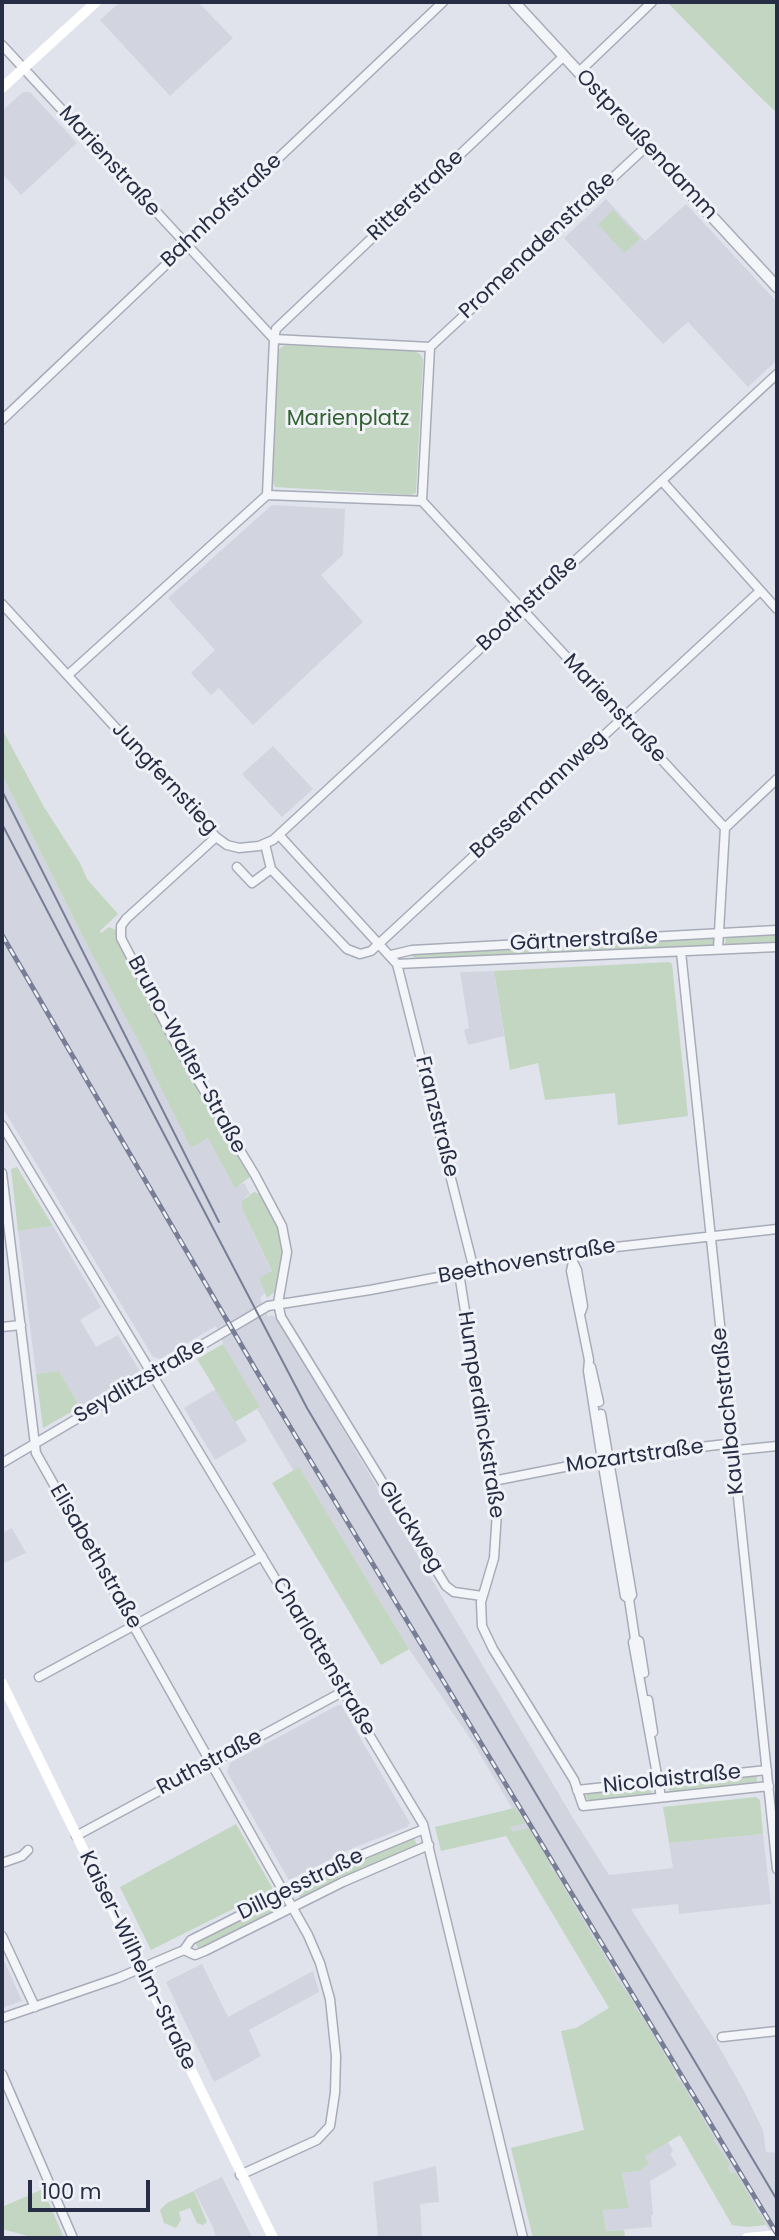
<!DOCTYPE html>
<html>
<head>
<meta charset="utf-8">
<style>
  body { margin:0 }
  #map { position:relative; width:779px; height:2240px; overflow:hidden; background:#e0e3eb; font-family:Poppins,sans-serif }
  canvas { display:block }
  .frame { position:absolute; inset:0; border:4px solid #272d44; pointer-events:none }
  .scale { position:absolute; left:28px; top:2180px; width:122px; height:32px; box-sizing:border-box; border:4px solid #272d44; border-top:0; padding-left:9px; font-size:21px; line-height:24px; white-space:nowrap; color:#272d44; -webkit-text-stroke:5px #f0f2f8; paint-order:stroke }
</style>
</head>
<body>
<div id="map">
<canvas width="779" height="2240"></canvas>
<div class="frame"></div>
<div class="scale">100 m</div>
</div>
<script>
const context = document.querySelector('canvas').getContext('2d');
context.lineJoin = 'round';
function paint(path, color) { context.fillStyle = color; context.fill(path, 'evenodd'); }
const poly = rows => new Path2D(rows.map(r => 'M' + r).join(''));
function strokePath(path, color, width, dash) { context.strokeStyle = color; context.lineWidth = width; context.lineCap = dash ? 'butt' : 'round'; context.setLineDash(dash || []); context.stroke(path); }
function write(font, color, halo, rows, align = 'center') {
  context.font = font + ' Poppins,sans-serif'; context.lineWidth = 6; context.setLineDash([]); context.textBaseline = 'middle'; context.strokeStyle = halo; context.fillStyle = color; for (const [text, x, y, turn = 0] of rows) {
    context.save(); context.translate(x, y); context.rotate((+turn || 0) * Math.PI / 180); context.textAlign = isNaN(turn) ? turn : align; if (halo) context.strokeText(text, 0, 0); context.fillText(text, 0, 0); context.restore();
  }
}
const built = poly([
  [120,2,198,2,233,38,170,96,100,20],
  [23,92,30,92,77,143,21,195,2,173,2,111],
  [606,199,645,241,686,204,777,302,777,360,748,387,688,322,663,344,564,238],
  [272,505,345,509,343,555,321,575,363,622,253,725,219,688,211,695,191,673,215,650,168,598],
  [273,746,313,789,282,817,242,774],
  [2,775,83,937,151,1063,149,1064,191,1148,208,1138,235,1187,244,1183,250,1194,245,1197,242,1209,272,1272,259,1278,265,1293,260,1298,268,1317,271,1315,277,1318,573,1818,609,1875,673,1868,669,1843,763,1834,771,1904,679,1914,678,1904,631,1909,717,2043,743,2089,763,2130,766,2152,777,2153,777,2238,774,2238,766,2225,758,2219,729,2170,625,2021,501,1812,512,1808,472,1741,409,1649,299,1468,293,1470,257,1409,260,1408,223,1344,216,1326,160,1359,153,1357,2,1107],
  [494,971,504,1036,468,1045,464,1030,469,1028,460,972],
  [53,1226,101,1307,80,1320,96,1347,118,1335,140,1371,80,1407,59,1371,36,1374,18,1231],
  [216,1389,247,1441,215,1460,184,1408],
  [12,1528,26,1553,2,1564,2,1533],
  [338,1705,341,1705,410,1823,407,1827,353,1848,289,1880,227,1772,230,1763],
  [2,1956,22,2001,2,2008],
  [202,1964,228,2017,313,1971,319,1992,249,2030,261,2056,214,2082,166,1982],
  [668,2142,673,2151,670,2154,677,2165,650,2181,653,2215,651,2215,652,2227,606,2231,603,2210,629,2207,622,2173,639,2171,649,2164,645,2156],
  [436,2166,439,2202,420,2204,422,2238,378,2238,373,2182],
  [222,2177,252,2237,250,2238,216,2238,213,2227,194,2190]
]);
const green = poly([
  [667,2,777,2,777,113,756,93],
  [613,210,640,239,624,253,598,224],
  [285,345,414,351,420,354,423,360,416,493,411,495,275,487,273,482,278,350],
  [2,729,44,807,80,863,87,879,118,914,100,931,101,933,109,927,116,930,117,939,180,1061,250,1177,235,1188,208,1138,191,1148,149,1064,150,1063,83,937,2,775],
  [777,934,777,943,725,945,726,937],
  [713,937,713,946,421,962,409,954],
  [669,962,672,964,688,1116,618,1125,615,1093,545,1100,538,1063,510,1070,494,971],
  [17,1167,53,1226,18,1231,11,1169],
  [254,1192,260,1194,273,1215,281,1233,284,1253,277,1290,267,1298,259,1278,272,1271,242,1209,242,1201],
  [223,1344,260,1407,235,1422,197,1359],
  [59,1371,80,1407,43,1428,36,1374],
  [299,1467,409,1649,381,1665,272,1483],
  [757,1775,757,1784,670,1793,667,1784],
  [651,1785,652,1795,591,1802,586,1798,587,1792],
  [756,1797,760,1800,763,1834,669,1843,663,1807],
  [515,1808,526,1823,510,1827,513,1832,529,1828,551,1865,549,1866,552,1871,554,1870,593,1938,594,1938,618,1981,636,2006,634,2008,639,2012,677,2075,675,2076,678,2081,680,2081,715,2139,713,2140,729,2163,728,2168,731,2173,736,2173,756,2208,758,2214,760,2213,766,2225,747,2227,732,2225,680,2135,645,2156,649,2164,639,2171,622,2173,629,2208,603,2210,606,2231,624,2230,625,2236,533,2238,511,2148,584,2130,561,2031,576,2028,609,2008,506,1836,441,1851,435,1827],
  [236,1824,273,1889,151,1950,120,1887],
  [414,1837,417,1846,348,1875,301,1900,297,1891,338,1869],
  [276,1902,279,1910,199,1949,195,1943],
  [43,2189,64,2238,35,2238,2,2229,2,2207],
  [194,2191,207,2222,203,2225,197,2223,190,2208,179,2212,181,2220,176,2228,164,2223,160,2210,167,2203]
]);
const minor = poly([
  [2,45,274,339,276,329,564,56],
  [579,72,652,2],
  [430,347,647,146],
  [2,420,443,2],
  [662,481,777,609],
  [267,495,274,339,430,347],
  [267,495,422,501],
  [422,501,725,828],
  [422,501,430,347],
  [2,604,216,837,227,845,239,848,259,846,273,840,285,829,777,374],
  [68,675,267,495],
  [725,828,777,779],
  [279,835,397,964,474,1270],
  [216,837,126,919,121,926,121,938,176,1044,255,1175,282,1226,287,1252,278,1303,281,1317,446,1586,454,1592,482,1596],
  [265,844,271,869],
  [237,867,252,883,271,869,347,949,360,954,371,951,760,591],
  [718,949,725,828],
  [681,952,777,1869],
  [391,955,412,950,777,930],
  [397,964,777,947],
  [2,1125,423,1824,523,2238],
  [2,1173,36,1453,308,1935,320,1963,330,1999,336,2056,335,2093,330,2126,317,2140,240,2175],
  [573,1262,571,1271,589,1360,588,1371,602,1460,625,1596,629,1599,635,1639,633,1642,661,1797],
  [573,1262,577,1270,583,1306,581,1312],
  [459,1273,497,1512,494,1558,481,1602,482,1626,493,1649,574,1780,583,1806,769,1786],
  [2,1327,21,1325],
  [591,1367,599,1402],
  [601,1414,632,1595,629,1599],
  [2,1463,268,1306,370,1290,571,1252,777,1229],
  [493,1481,615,1457,726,1444,738,1450,777,1446],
  [635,1639,639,1641,644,1673],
  [39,1677,262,1556],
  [648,1700,653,1732],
  [577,1790,767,1770],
  [76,1836,344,1691],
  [2,1863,22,1856,28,1850],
  [2,1936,35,2007],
  [184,1950,195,1955,205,1951,343,1882,429,1845],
  [2,2018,118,1978,184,1950,191,1940,354,1858,424,1829],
  [722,2037,777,2031],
  [2,2074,73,2238]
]);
const tertiary = poly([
  [514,2,777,287]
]);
const secondary = poly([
  [2,88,96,2],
  [2,1683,273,2238],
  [747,2238,777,2235]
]);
const tram = poly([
  [2,791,219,1222],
  [2,824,307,1408,777,2200]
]);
const rail = poly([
  [2,935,260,1377,777,2234]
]);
const streetNames = [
  ["Ostpreußendamm",646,145,47],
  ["Marienstraße",109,162,48],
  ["Ritterstraße",416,196,-43],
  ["Bahnhofstraße",222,211,-43],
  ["Promenadenstraße",538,246,-43],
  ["Boothstraße",528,604,-43],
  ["Marienstraße",614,709,47],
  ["Jungfernstieg",164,779,47],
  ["Bassermannweg",539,795,-43],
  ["Gärtnerstraße",584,941,-3],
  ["Bruno-Walter-Straße",186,1055,61],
  ["Franzstraße",436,1117,76],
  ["Beethovenstraße",527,1262,-10],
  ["Seydlitzstraße",140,1382,-30],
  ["Kaulbachstraße",729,1411,-96],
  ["Humperdinckstraße",480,1415,81],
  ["Mozartstraße",635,1457,-8],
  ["Gluckweg",410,1527,58],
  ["Elisabethstraße",95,1557,60],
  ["Charlottenstraße",323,1657,59],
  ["Ruthstraße",210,1763,-28],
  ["Nicolaistraße",672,1780,-6],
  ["Dillgesstraße",301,1885,-26],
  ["Kaiser-Wilhelm-Straße",137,1961,64]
];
const parkNames = [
  ["Marienplatz",348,420]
];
paint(built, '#d2d5e0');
paint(green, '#c2d6c1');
strokePath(minor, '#a8acb9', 11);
strokePath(tertiary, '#a8acb9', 13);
strokePath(minor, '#f4f5f8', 8);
strokePath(tertiary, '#f4f5f8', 10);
strokePath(secondary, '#fff', 10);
strokePath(tram, '#787e96', 2);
strokePath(rail, '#787e96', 5);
strokePath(rail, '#f0f2f8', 2.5, [8]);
write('21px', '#272d44', '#f0f2f8', streetNames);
write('21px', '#346133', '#f0f2f8', parkNames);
</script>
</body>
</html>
